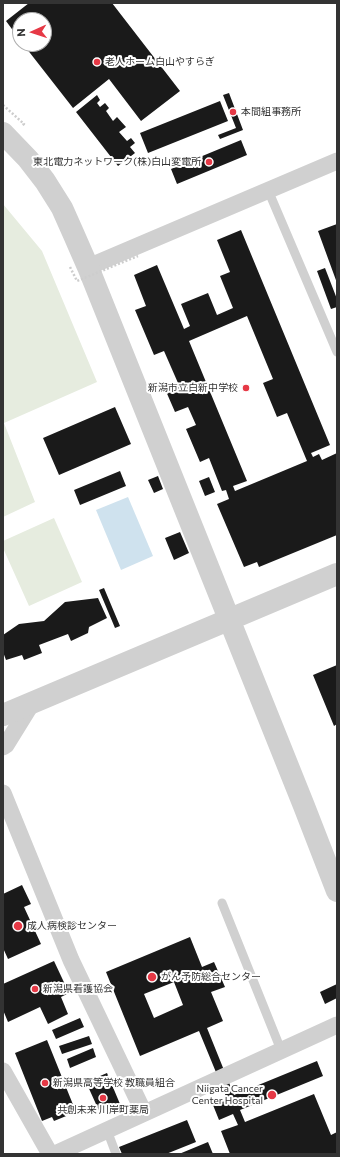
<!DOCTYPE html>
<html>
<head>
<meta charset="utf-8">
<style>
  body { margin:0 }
  #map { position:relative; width:340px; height:1157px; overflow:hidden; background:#fff; font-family:Commissioner,sans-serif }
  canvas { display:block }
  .frame { position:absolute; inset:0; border:4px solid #333; pointer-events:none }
  .north { position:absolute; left:12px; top:12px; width:40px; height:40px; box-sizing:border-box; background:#fff; border:1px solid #adadad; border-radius:50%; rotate:267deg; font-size:11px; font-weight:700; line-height:16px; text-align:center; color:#333 }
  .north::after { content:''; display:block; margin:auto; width:14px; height:18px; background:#e63946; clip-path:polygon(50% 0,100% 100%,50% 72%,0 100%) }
</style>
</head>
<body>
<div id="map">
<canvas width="340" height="1157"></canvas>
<div class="frame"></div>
<div class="north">N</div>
</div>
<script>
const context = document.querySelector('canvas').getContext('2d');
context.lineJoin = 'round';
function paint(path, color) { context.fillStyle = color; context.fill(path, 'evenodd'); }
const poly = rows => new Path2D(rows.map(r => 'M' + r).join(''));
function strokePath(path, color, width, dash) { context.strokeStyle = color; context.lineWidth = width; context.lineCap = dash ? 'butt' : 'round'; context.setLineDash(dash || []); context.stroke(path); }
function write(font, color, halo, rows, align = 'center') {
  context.font = font + ' Commissioner,"Noto Sans JP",sans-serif'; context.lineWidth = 4; context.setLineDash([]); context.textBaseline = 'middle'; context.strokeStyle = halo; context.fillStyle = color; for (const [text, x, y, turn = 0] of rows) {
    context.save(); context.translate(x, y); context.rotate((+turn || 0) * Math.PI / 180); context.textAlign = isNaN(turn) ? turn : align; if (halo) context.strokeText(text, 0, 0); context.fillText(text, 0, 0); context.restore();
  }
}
const green = poly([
  [3,204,42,251,97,382,4,423,35,502,3,517],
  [54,518,82,582,29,606,3,548,3,541]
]);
const water = poly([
  [128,497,153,556,121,570,96,510]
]);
const building = poly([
  [29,3,112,3,180,91,141,121,109,79,73,108,23,44,44,44,44,20,20,20,20,40,6,21],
  [229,93,243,130,220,139,218,135,236,128,223,95],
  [97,95,100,100,97,103,100,107,105,103,109,108,106,111,113,121,117,117,126,127,119,132,127,141,131,138,135,143,130,147,135,153,118,166,76,112],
  [220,101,228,121,148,153,140,133],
  [241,140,247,155,177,184,171,169],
  [337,224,337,283,318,231],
  [241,230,330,445,311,453,313,457,319,454,322,460,337,453,337,535,259,567,257,562,244,567,217,504,229,499,226,490,222,491,209,458,200,462,186,429,196,425,188,407,175,412,165,389,178,383,164,351,154,355,135,310,146,306,134,275,157,265,184,329,190,326,181,304,208,293,217,315,233,308,220,276,230,272,217,240],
  [247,316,273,379,263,383,277,417,287,413,307,461,235,491,233,486,247,481,189,341],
  [325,268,337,299,337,307,331,309,317,271],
  [115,407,131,444,59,475,43,438],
  [120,471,126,486,80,505,74,490],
  [158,476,163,489,154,493,148,480],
  [209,477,215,492,205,496,199,481],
  [180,532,189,553,174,560,165,538],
  [104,588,120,626,115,628,99,590],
  [98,598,107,618,89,627,88,633,71,641,68,634,39,645,42,653,24,660,22,655,6,660,3,652,3,635,19,624,44,621,65,602],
  [337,665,337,724,334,726,313,675],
  [22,885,31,904,24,907,41,944,8,959,3,948,3,894],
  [190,937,202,967,214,962,225,987,211,992,223,1021,207,1028,234,1095,317,1061,323,1076,240,1110,245,1122,314,1094,331,1135,337,1132,337,1154,230,1154,221,1131,238,1125,233,1114,219,1120,213,1105,227,1099,199,1031,140,1056,106,972],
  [174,982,183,1005,154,1018,144,994],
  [54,961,69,993,61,997,68,1014,48,1024,40,1007,8,1022,3,1010,3,984],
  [337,984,337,998,325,1004,320,992],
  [80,1018,84,1027,56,1039,52,1030],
  [89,1036,92,1044,62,1054,59,1046],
  [47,1040,76,1112,54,1121,52,1117,42,1121,15,1053],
  [93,1048,96,1057,70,1068,67,1059],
  [107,1073,120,1104,100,1113,86,1082],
  [187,1120,196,1142,166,1154,122,1154,119,1147],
  [208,1142,213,1154,179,1154]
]);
const path = poly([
  [3,105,24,124,21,126]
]);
const service = poly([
  [268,190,337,352],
  [222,903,281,1050],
  [107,1130,116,1154]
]);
const minor = poly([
  [88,267,337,161],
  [3,747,6,745,32,703],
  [3,793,71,960,144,1113],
  [3,1071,50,1154],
  [55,1154,337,1025]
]);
const tertiary = poly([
  [3,133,28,159,45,181,62,208,74,235,88,267,304,806,337,891],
  [3,715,337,574]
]);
const pathBridge = poly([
  [70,267,77,281,138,256]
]);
const markers = [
  [97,62,4,"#e63946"],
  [233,112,4,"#e63946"],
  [209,162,4,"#e63946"],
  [246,388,4,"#e63946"],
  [18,926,5,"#e63946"],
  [152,977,5,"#e63946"],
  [35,989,4,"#e63946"],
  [45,1083,4,"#e63946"],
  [272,1095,5,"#e63946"],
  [103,1098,4,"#e63946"]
];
const poiNames = [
  ["老人ホーム白山やすらぎ",105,62],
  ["本間組事務所",241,112],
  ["東北電力ネットワーク(株)白山変電所",201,162,"right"],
  ["新潟市立白新中学校",238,388,"right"],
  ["成人病検診センター",27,926],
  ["がん予防総合センター",161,977],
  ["新潟県看護協会",43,989],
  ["新潟県高等学校 教職員組合",53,1083],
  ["Niigata Cancer",263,1089,"right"],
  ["Center Hospital",263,1101,"right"],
  ["共創未来 川岸町薬局",103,1110,"center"]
];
paint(green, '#e6ecdf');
paint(water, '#cfe2ee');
paint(building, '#1a1a1a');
strokePath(path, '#cdcdcd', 2.5, [2, 2]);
strokePath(service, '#d0d0d0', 9);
strokePath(minor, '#d0d0d0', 17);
strokePath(tertiary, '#d0d0d0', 22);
strokePath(pathBridge, '#cdcdcd', 2.5, [2, 2]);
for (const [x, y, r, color] of markers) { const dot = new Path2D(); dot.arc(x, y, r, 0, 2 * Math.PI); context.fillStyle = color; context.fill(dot); strokePath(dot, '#fff', 1.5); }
write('10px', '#333', '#fff', poiNames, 'left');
</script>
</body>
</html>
